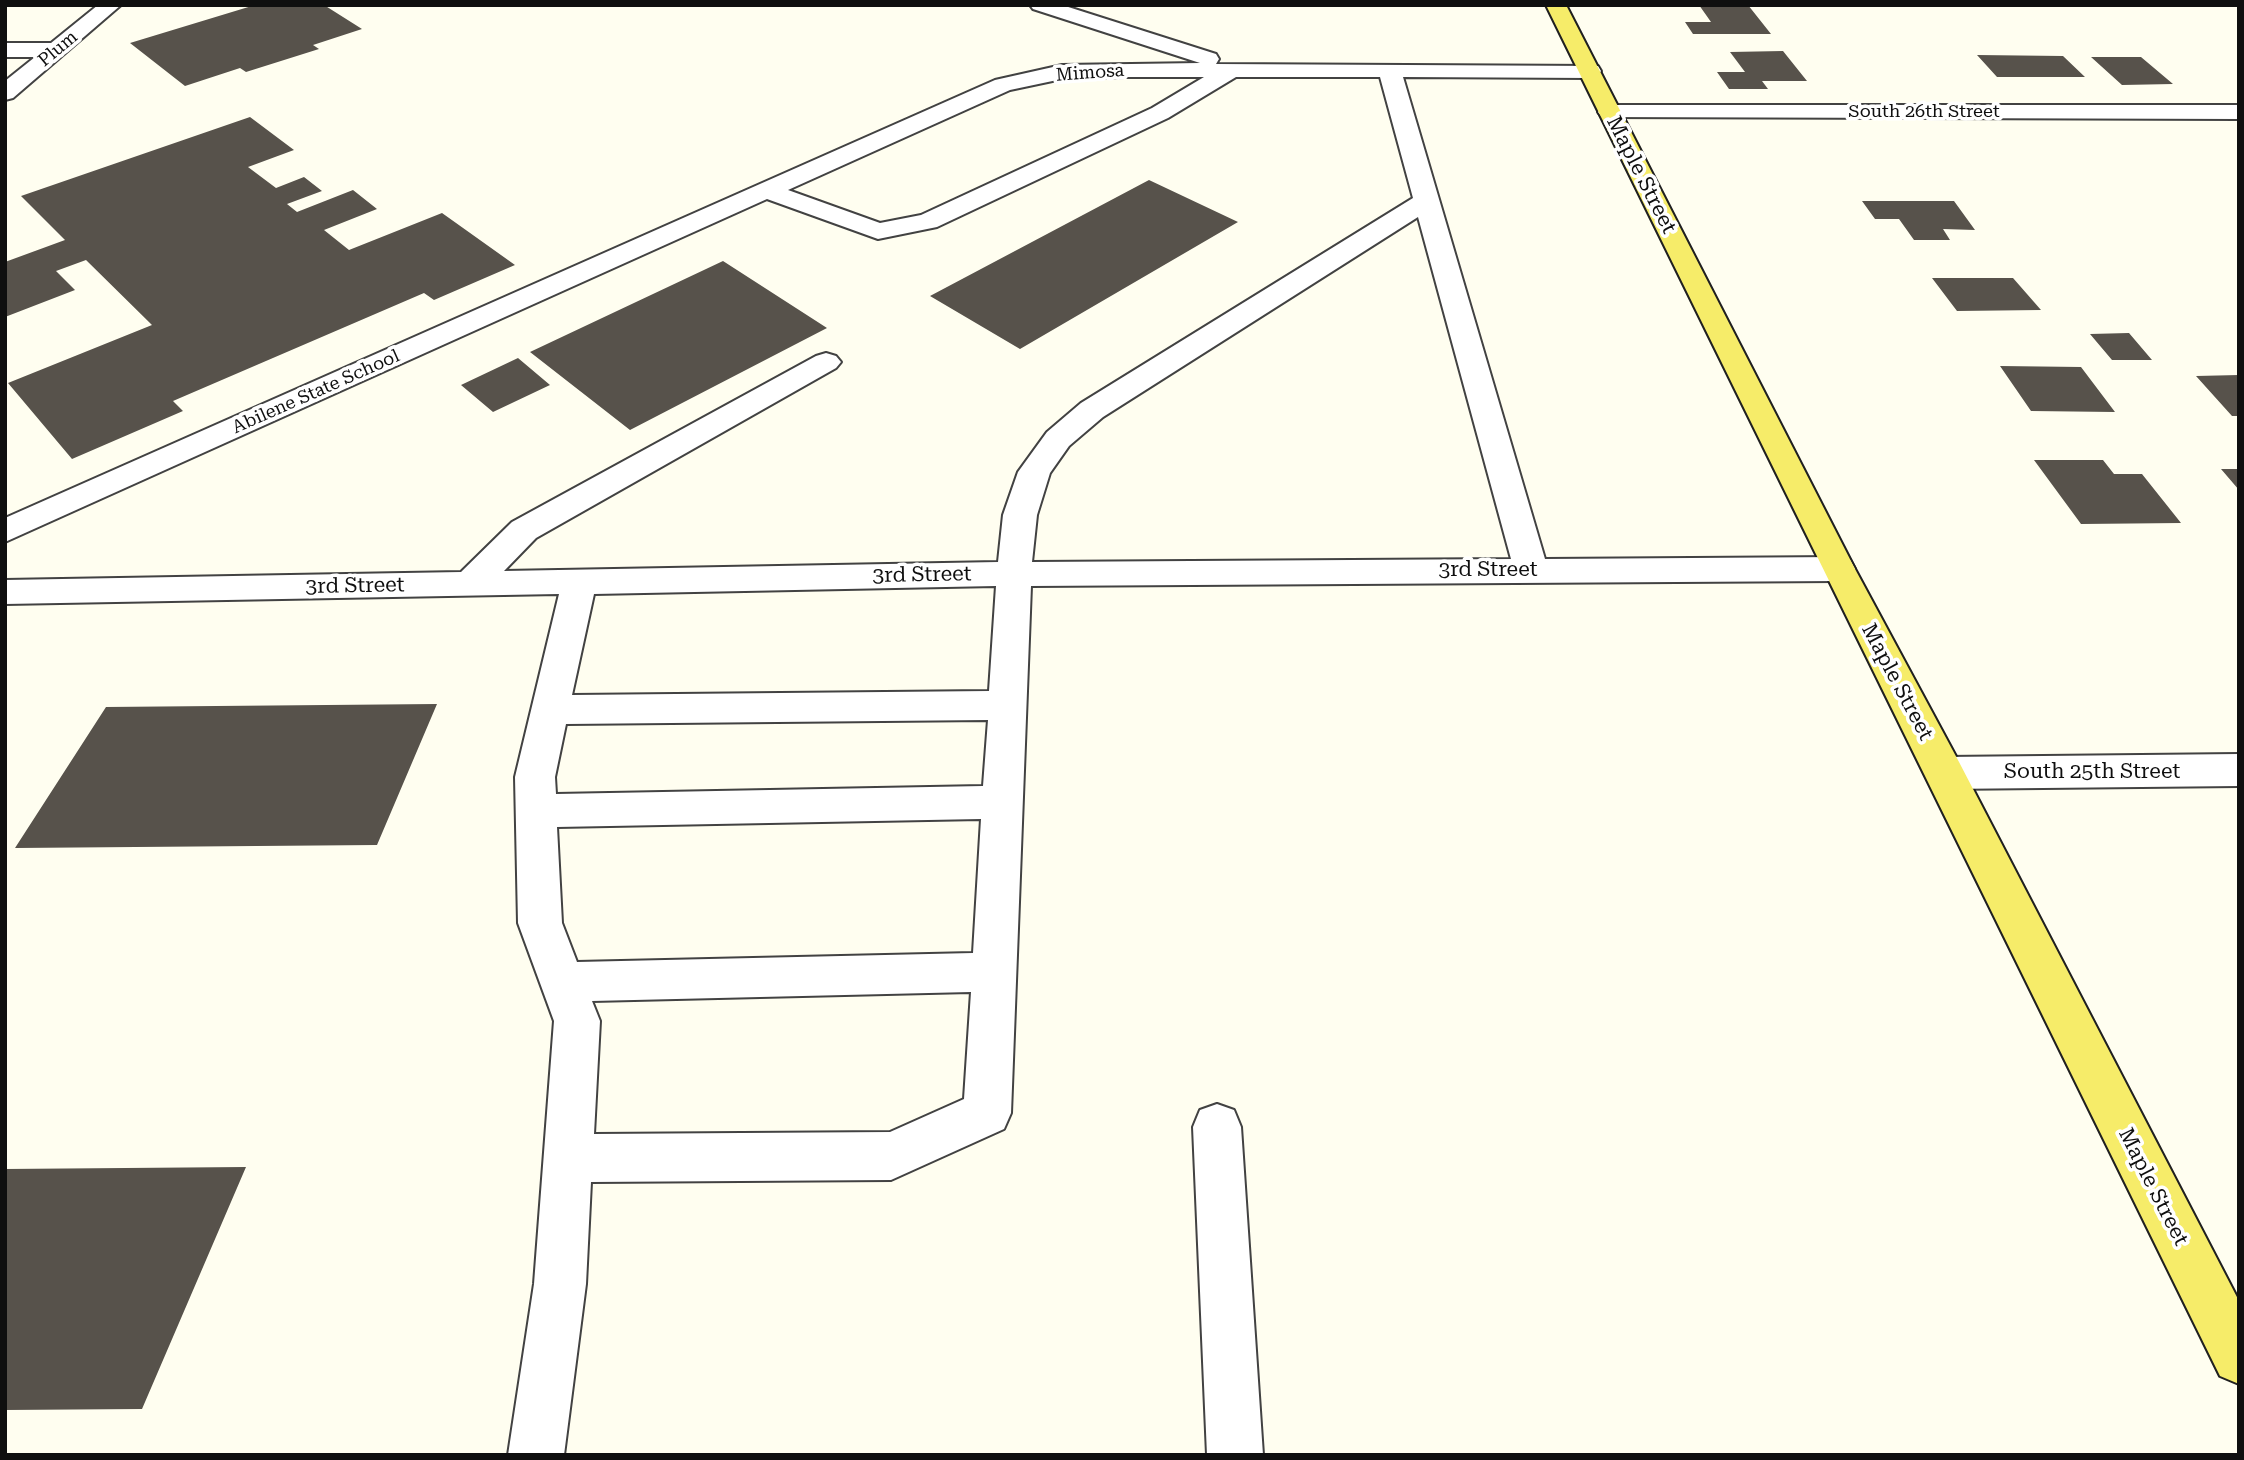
<!DOCTYPE html>
<html>
<head>
<meta charset="utf-8">
<style>
  body { margin:0 }
  #map { position:relative; width:2244px; height:1460px; overflow:hidden; background:#fffef0; font-family:"Roboto Serif",serif }
  canvas { display:block }
  .frame { position:absolute; inset:0; border:7px solid #0f0f0f; pointer-events:none }
</style>
</head>
<body>
<div id="map">
<canvas width="2244" height="1460"></canvas>
<div class="frame"></div>
</div>
<script>
const context = document.querySelector('canvas').getContext('2d');
context.lineJoin = 'round';
function paint(path, color) { context.fillStyle = color; context.fill(path, 'evenodd'); }
const poly = rows => new Path2D(rows.map(r => 'M' + r).join(''));
function strokePath(path, color, width, dash) { context.strokeStyle = color; context.lineWidth = width; context.lineCap = dash ? 'butt' : 'round'; context.setLineDash(dash || []); context.stroke(path); }
function write(font, color, halo, rows, align = 'center') {
  context.font = font + ' "Roboto Serif",serif'; context.lineWidth = 7; context.setLineDash([]); context.textBaseline = 'middle'; context.strokeStyle = halo; context.fillStyle = color; for (const [text, x, y, turn = 0] of rows) {
    context.save(); context.translate(x, y); context.rotate((+turn || 0) * Math.PI / 180); context.textAlign = isNaN(turn) ? turn : align; if (halo) context.strokeText(text, 0, 0); context.fillText(text, 0, 0); context.restore();
  }
}
const building = poly([
  [255,5,324,5,362,29,313,45,319,49,246,72,240,68,185,86,130,43],
  [1699,5,1748,5,1771,34,1693,34,1685,22,1711,22],
  [1783,51,1807,81,1762,81,1768,89,1729,89,1717,72,1745,72,1730,52],
  [1977,55,2063,56,2085,77,1997,77],
  [2091,57,2141,57,2173,84,2122,85],
  [250,117,294,150,248,167,276,188,304,177,322,191,287,204,297,212,353,190,377,209,324,230,349,250,442,213,515,265,434,300,424,293,173,401,183,411,72,459,8,383,152,325,86,260,56,271,75,290,5,317,5,262,65,240,21,196],
  [1149,180,1238,222,1020,349,930,296],
  [1862,201,1954,201,1975,230,1943,229,1950,240,1914,240,1899,219,1875,219],
  [723,261,827,328,630,430,530,352],
  [1932,278,2013,278,2041,310,1957,311],
  [2129,333,2152,360,2112,360,2090,334],
  [518,358,550,385,493,412,461,385],
  [2000,366,2081,367,2115,412,2031,411],
  [2239,375,2239,416,2232,416,2196,376],
  [2034,460,2103,460,2114,474,2142,474,2181,523,2081,524],
  [2221,469,2239,469,2239,490],
  [437,704,377,845,15,848,106,707],
  [246,1167,142,1409,5,1410,5,1169]
]);
const minor = poly([
  [98,5,121,5,13,98,5,100,5,81,35,57,5,57,5,43,51,43,98,5],
  [1030,5,1062,5,1216,54,1219,59,1216,64,1598,66,1601,71,1598,76,1590,78,1403,77,1545,559,1838,557,1850,560,1855,569,1850,578,1838,581,1031,586,1011,1113,1004,1129,891,1180,591,1182,586,1284,564,1455,508,1455,534,1284,554,1021,518,923,515,777,559,594,5,604,5,580,461,572,512,522,816,356,826,353,836,356,841,362,836,368,536,538,504,571,998,562,1003,515,1018,472,1047,432,1081,403,1413,198,1380,77,1236,77,1168,118,937,227,878,239,767,199,5,542,5,518,995,80,1062,65,1200,63,1033,9,1030,5],
  [1125,77,1204,77,1152,108,921,215,880,223,788,190,1010,90,1062,79,1125,77],
  [1418,217,1511,559,1032,562,1037,515,1050,473,1069,446,1103,417,1418,217],
  [996,586,989,691,572,695,594,594,996,586],
  [988,720,983,786,556,794,555,777,566,724,988,720],
  [981,819,973,953,577,962,562,923,557,827,981,819],
  [971,992,964,1099,890,1132,594,1134,600,1021,592,1001,971,992],
  [1610,105,2239,105,2239,119,1602,117,1598,112,1602,107,1610,105],
  [2239,754,2239,786,1945,789,1931,784,1925,773,1931,762,1945,757,2239,754],
  [1217,1104,1234,1110,1241,1127,1263,1455,1207,1455,1193,1127,1200,1110,1217,1104]
]);
const major = poly([
  [1546,5,1566,5,1855,569,1959,762,2239,1301,2239,1384,2220,1376,1546,5]
]);
const farStreetnames = [
  ["Plum",58,49,-40],
  ["Mimosa",1090,73,-4],
  ["South 26th Street",1924,112],
  ["Abilene State School",316,392,-24]
];
const streetNames = [
  ["Maple Street",1641,175,63],
  ["3rd Street",1488,570],
  ["3rd Street",922,575,-1],
  ["3rd Street",355,586,-1],
  ["Maple Street",1897,682,62],
  ["South 25th Street",2092,772],
  ["Maple Street",2153,1187,63]
];
paint(building, '#57524b');
strokePath(minor, '#424242', 4);
strokePath(major, '#202020', 4);
paint(minor, '#fff');
paint(major, '#f6ec69');
write('18px', '#0f0f0f', '#fff', farStreetnames);
write('21px', '#0f0f0f', '#fff', streetNames);
</script>
</body>
</html>
